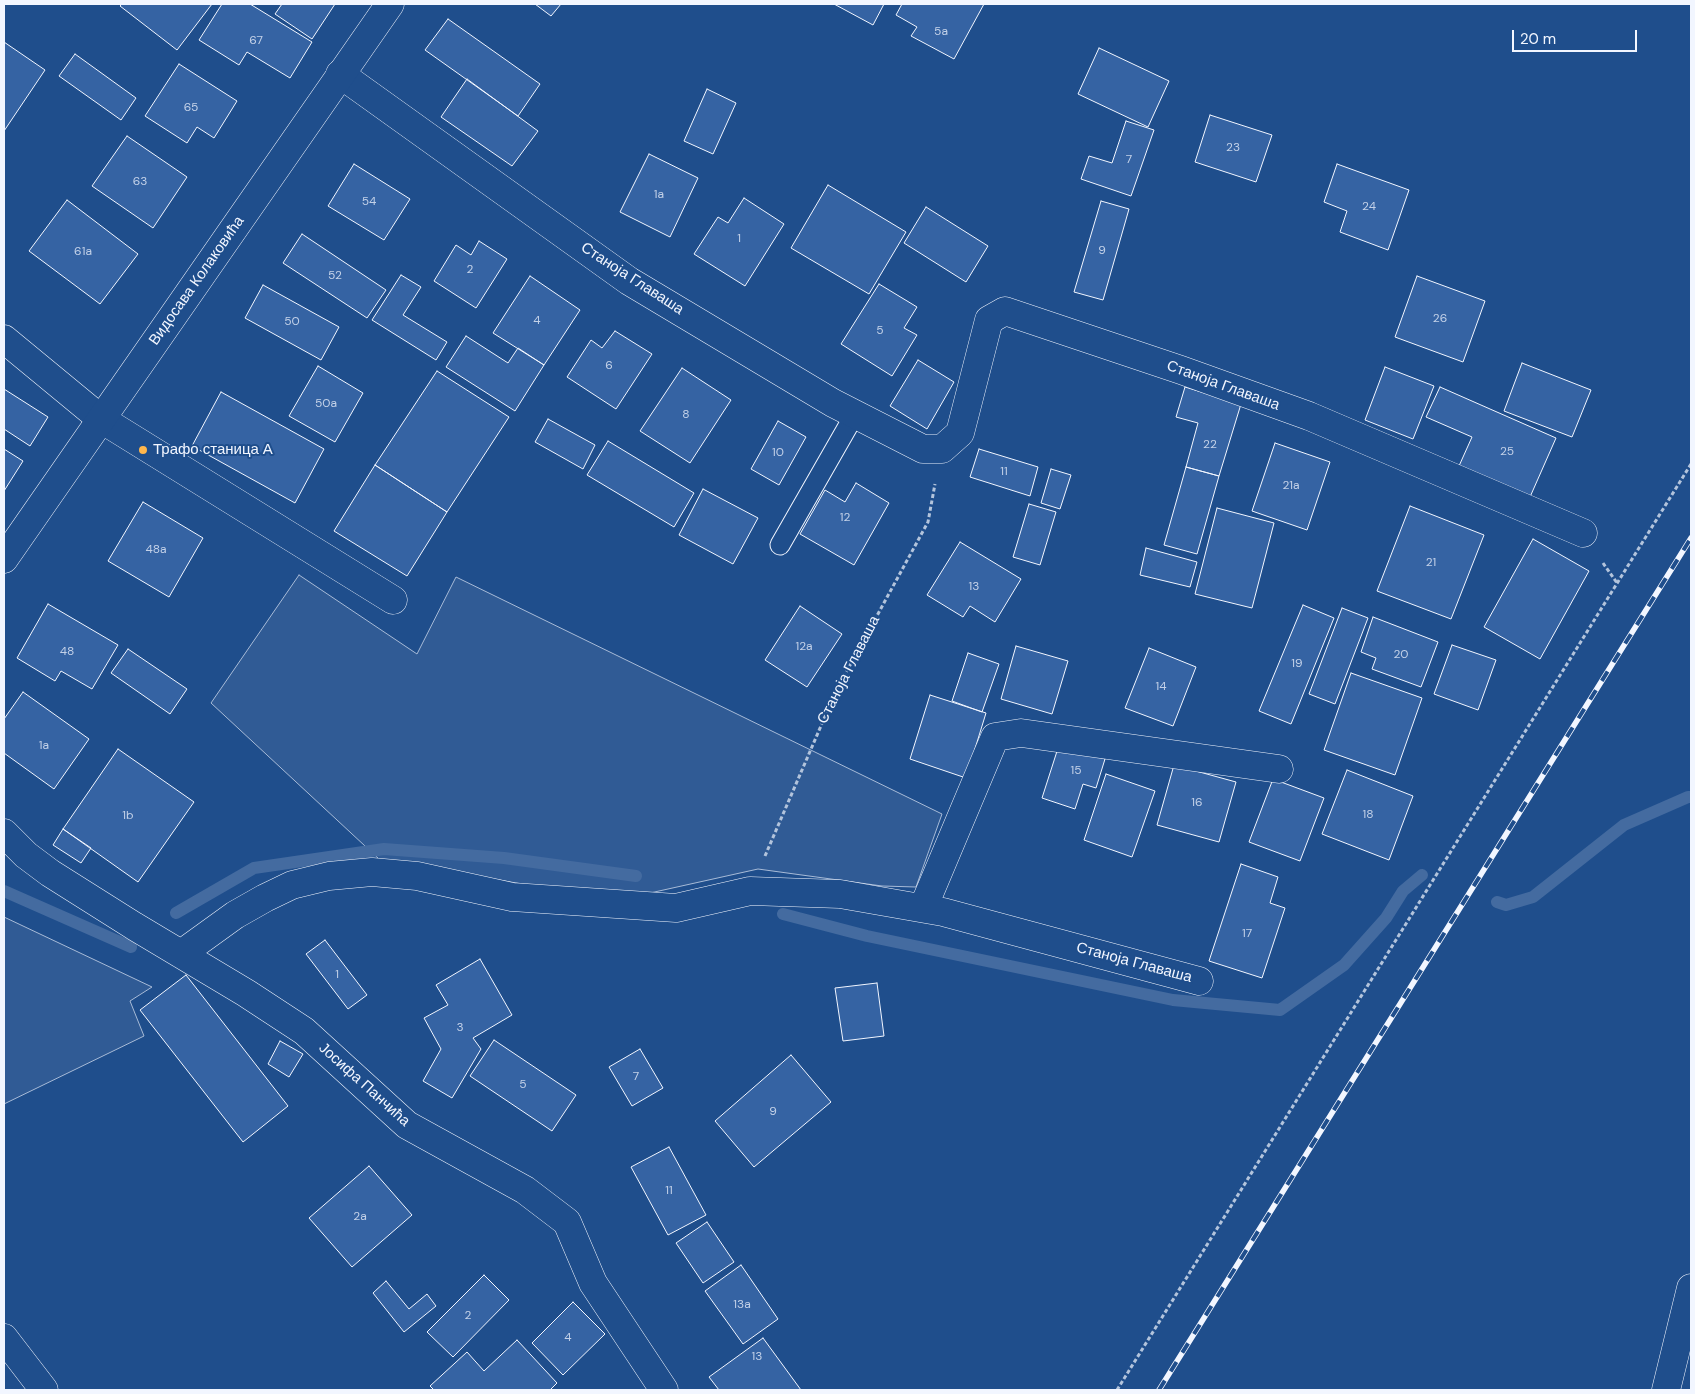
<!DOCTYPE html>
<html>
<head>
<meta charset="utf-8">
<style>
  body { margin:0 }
  #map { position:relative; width:1695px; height:1394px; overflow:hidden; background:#1f4e8c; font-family:"DM Sans",sans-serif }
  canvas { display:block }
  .frame { position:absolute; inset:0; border:5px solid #f2f6ff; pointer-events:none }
  .scale { position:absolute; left:1512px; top:30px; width:125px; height:22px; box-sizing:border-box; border:2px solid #f2f6ff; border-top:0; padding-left:6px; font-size:15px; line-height:18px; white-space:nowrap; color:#f2f6ff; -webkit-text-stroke:4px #1f4e8c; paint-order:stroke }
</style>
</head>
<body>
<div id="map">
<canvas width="1695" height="1394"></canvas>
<div class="frame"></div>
<div class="scale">20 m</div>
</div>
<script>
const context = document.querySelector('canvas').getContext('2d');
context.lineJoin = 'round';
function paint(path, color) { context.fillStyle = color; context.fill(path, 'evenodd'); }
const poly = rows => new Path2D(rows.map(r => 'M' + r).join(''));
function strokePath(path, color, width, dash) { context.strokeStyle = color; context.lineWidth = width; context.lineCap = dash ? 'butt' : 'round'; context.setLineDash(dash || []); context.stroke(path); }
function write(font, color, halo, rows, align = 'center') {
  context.font = font + ' "DM Sans",sans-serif'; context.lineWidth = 4; context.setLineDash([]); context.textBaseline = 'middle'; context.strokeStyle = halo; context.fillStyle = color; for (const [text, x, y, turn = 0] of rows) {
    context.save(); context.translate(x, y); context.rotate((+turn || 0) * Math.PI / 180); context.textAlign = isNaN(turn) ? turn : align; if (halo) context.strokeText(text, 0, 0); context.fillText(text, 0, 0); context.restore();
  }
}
const built = poly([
  [299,575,417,654,456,577,942,814,916,887,882,886,758,869,641,895,562,891,379,859,211,703,299,575],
  [4,917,152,987,130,1001,144,1036,4,1104,4,917]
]);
const stream = poly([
  [4,891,131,947],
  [1497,902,1506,905,1533,897,1624,825,1688,797,1691,797],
  [176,913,254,868,384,849,504,858,636,876],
  [783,914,867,936,1173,1000,1280,1010,1344,965,1386,918,1403,891,1422,875]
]);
const building = poly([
  [122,4,212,4,177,50,120,6,122,4],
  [222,4,250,4,312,42,290,78,247,52,239,65,199,40,222,4],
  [282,4,335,4,312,39,275,14,282,4],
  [535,4,561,4,551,16,535,4],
  [834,4,884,4,873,25,834,4],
  [902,4,984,4,954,59,911,36,917,27,896,15,902,4],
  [448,19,540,84,518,116,425,50,448,19],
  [4,42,45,70,4,131,4,42],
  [1099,48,1169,81,1148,127,1078,94,1099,48],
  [75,54,136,98,121,120,59,76,75,54],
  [179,64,237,101,214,138,197,127,187,143,145,116,179,64],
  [467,79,538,131,512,166,441,117,467,79],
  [707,89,736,103,713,154,684,141,707,89],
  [1210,115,1272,135,1256,182,1195,162,1210,115],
  [1126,121,1154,130,1131,196,1081,179,1089,156,1112,163,1126,121],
  [127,136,187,177,153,228,92,186,127,136],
  [649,154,698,178,670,237,620,212,649,154],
  [354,164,410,199,384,240,328,206,354,164],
  [1337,164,1409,190,1388,250,1340,232,1347,211,1324,202,1337,164],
  [828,185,906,232,869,294,791,248,828,185],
  [744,198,784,224,745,286,694,254,718,217,728,223,744,198],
  [67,200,138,254,100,304,29,251,67,200],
  [1101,201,1129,209,1103,300,1074,292,1101,201],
  [926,207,988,246,966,282,904,243,926,207],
  [302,234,386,290,367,318,283,263,302,234],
  [479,241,507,259,476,308,434,281,456,245,471,255,479,241],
  [401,275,421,287,403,315,447,342,436,360,372,320,401,275],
  [530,276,580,310,544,365,493,333,530,276],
  [1417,276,1485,301,1463,362,1395,337,1417,276],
  [879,284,917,307,904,328,917,335,892,376,841,344,879,284],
  [263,285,339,327,321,360,245,318,263,285],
  [615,331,652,354,616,409,567,377,591,340,602,348,615,331],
  [466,336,508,363,518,348,544,365,515,411,446,367,466,336],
  [918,360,954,382,927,429,890,406,918,360],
  [1522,363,1591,390,1572,437,1504,411,1522,363],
  [318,366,363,393,335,442,289,416,318,366],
  [1385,367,1434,386,1413,439,1365,420,1385,367],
  [682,368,731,400,690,463,640,431,682,368],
  [437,371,509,417,447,512,375,465,437,371],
  [1185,387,1241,404,1219,476,1186,467,1198,423,1176,417,1185,387],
  [1440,387,1556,438,1530,497,1459,466,1472,437,1426,417,1440,387],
  [4,389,48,417,30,446,4,429,4,389],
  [221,392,324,449,295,503,192,446,221,392],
  [548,419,595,445,583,469,535,442,548,419],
  [778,421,806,437,779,485,751,469,778,421],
  [608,441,694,493,674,527,587,475,608,441],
  [1275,443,1330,462,1307,530,1252,511,1275,443],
  [4,449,23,461,4,491,4,449],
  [979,449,1038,467,1030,496,970,477,979,449],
  [375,465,447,512,407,576,334,531,375,465],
  [1186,467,1219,476,1197,554,1164,545,1186,467],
  [1051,469,1071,475,1060,509,1041,503,1051,469],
  [856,483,889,503,854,565,800,534,825,490,845,502,856,483],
  [703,489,758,518,733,564,679,535,703,489],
  [143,502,203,538,169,597,108,561,143,502],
  [1029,504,1056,512,1040,565,1013,557,1029,504],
  [1410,506,1484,535,1451,619,1377,591,1410,506],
  [1217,508,1274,523,1252,608,1195,594,1217,508],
  [1533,539,1589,571,1540,659,1484,627,1533,539],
  [960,542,1021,579,995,622,970,606,963,617,927,595,960,542],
  [1146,548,1197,562,1190,587,1140,575,1146,548],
  [48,604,118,645,92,689,61,671,55,681,17,658,48,604],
  [1303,605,1334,618,1291,724,1259,711,1303,605],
  [800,606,842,634,807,687,765,660,800,606],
  [1342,608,1368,618,1335,704,1309,694,1342,608],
  [1373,617,1438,642,1421,687,1372,669,1376,658,1361,652,1373,617],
  [1452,645,1496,660,1478,710,1434,694,1452,645],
  [1016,646,1068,661,1052,714,1001,699,1016,646],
  [1149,648,1196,667,1173,726,1125,708,1149,648],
  [128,649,187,689,170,714,111,673,128,649],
  [968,653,999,664,982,712,952,701,968,653],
  [1351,673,1422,698,1395,775,1324,750,1351,673],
  [23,692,89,739,54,789,4,753,4,719,23,692],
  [930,695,986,713,966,778,910,759,930,695],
  [1059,745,1105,759,1096,788,1083,784,1075,809,1042,798,1059,745],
  [118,749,194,802,138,882,63,829,118,749],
  [1174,765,1236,782,1219,842,1157,825,1174,765],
  [1347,770,1413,796,1389,860,1322,834,1347,770],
  [1106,774,1155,791,1132,857,1084,840,1106,774],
  [1273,779,1324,798,1300,861,1249,842,1273,779],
  [63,829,91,848,81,863,53,845,63,829],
  [1241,864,1278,877,1270,903,1285,908,1262,978,1209,961,1241,864],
  [325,940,367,995,348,1009,306,954,325,940],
  [480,959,512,1015,473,1038,481,1049,452,1098,423,1081,441,1049,424,1018,448,1005,436,985,480,959],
  [186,975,288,1106,243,1142,140,1010,186,975],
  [877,983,884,1036,843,1041,835,988,877,983],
  [494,1040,576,1095,552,1131,470,1076,494,1040],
  [280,1041,303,1054,289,1077,268,1064,280,1041],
  [640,1049,663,1088,632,1106,609,1067,640,1049],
  [791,1055,831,1102,754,1167,715,1121,791,1055],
  [669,1147,706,1215,668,1235,631,1167,669,1147],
  [369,1166,412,1215,352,1267,309,1218,369,1166],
  [707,1222,734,1262,703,1283,676,1243,707,1222],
  [741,1265,778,1319,743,1344,705,1291,741,1265],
  [484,1275,509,1300,453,1357,427,1332,484,1275],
  [386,1281,409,1309,427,1294,436,1306,404,1332,373,1293,386,1281],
  [573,1302,605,1334,563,1375,532,1343,573,1302],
  [763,1338,801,1390,719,1390,709,1377,763,1338],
  [517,1340,557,1383,550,1390,434,1390,430,1386,467,1352,484,1371,517,1340]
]);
const path = poly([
  [1603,563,1617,583],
  [765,856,836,691,928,522,935,484],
  [1117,1390,1691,464]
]);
const service = poly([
  [780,545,855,414]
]);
const minor = poly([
  [340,74,629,281,833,403,923,449,942,449,960,433,989,320,1005,311,1181,370,1309,416,1583,533],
  [4,339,101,419,393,600],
  [4,833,26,855,50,873,134,926,246,993,304,1031,407,1125,525,1190,567,1222,593,1283,664,1390],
  [923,908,995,737,1021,733,1279,769],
  [181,954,235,915,265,898,292,885,329,876,372,872,417,876,512,897,676,908,750,891,840,894,943,912,1199,981],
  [4,1338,44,1390],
  [1666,1390,1691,1288]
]);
const tertiary = poly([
  [4,559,390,4]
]);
const rail = poly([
  [1159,1390,1691,538]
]);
const markers = [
  [143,450,5,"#ffb74d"]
];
const numberNames = [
  ["5a",941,32],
  ["67",256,41],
  ["65",191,108],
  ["23",1233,148],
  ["7",1129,160],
  ["63",140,182],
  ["1a",659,195],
  ["54",369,202],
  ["24",1369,207],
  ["1",739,239],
  ["9",1102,251],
  ["61a",83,252],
  ["2",470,270],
  ["52",335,276],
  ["26",1440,319],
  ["4",537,321],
  ["50",292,322],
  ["5",880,331],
  ["6",609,366],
  ["50a",326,404],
  ["8",686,415],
  ["22",1210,445],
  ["25",1507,452],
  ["10",778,453],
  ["11",1004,472],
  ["21a",1291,486],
  ["12",845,518],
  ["48a",156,550],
  ["21",1431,563],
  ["13",974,587],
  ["12a",804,647],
  ["48",67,652],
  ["20",1401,655],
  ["19",1297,664],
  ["14",1161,687],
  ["1a",44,746],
  ["15",1076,771],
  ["16",1197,803],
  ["18",1368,815],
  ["1b",128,816],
  ["17",1247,934],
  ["1",337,975],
  ["3",460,1028],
  ["7",636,1077],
  ["5",523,1085],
  ["9",773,1112],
  ["11",669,1191],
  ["2a",360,1217],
  ["13a",742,1305],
  ["2",468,1316],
  ["4",568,1338],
  ["13",757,1357]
];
const streetNames = [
  ["Станоја Главаша",632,279,33],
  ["Видосава Колаковића",197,281,-55],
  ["Станоја Главаша",1223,386,20],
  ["Станоја Главаша",849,670,-63],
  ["Станоја Главаша",1134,963,15],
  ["Јосифа Панчића",364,1085,42]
];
const poiNames = [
  ["Трафо станица А",153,450]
];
paint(built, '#305b95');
strokePath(built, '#a8bbd7', 1);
strokePath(stream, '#446ba0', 12);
paint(building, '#3563a3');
strokePath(building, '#f2f6ff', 1);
strokePath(service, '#f2f6ff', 21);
strokePath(minor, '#f2f6ff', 29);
strokePath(tertiary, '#f2f6ff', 29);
strokePath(path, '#b3c4dc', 3, [4, 2.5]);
strokePath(service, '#1f4e8c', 19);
strokePath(minor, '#1f4e8c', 28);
strokePath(tertiary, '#1f4e8c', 28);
strokePath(rail, '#f2f6ff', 5.5);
strokePath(rail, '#1f4e8c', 4, [11]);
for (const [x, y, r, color] of markers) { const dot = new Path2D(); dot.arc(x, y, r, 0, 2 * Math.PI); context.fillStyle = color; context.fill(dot); strokePath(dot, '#1f4e8c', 2); }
write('12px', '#c3d1e8', null, numberNames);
write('15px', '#f2f6ff', '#1f4e8c', streetNames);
write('15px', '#f2f6ff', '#1f4e8c', poiNames, 'left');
</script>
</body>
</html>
